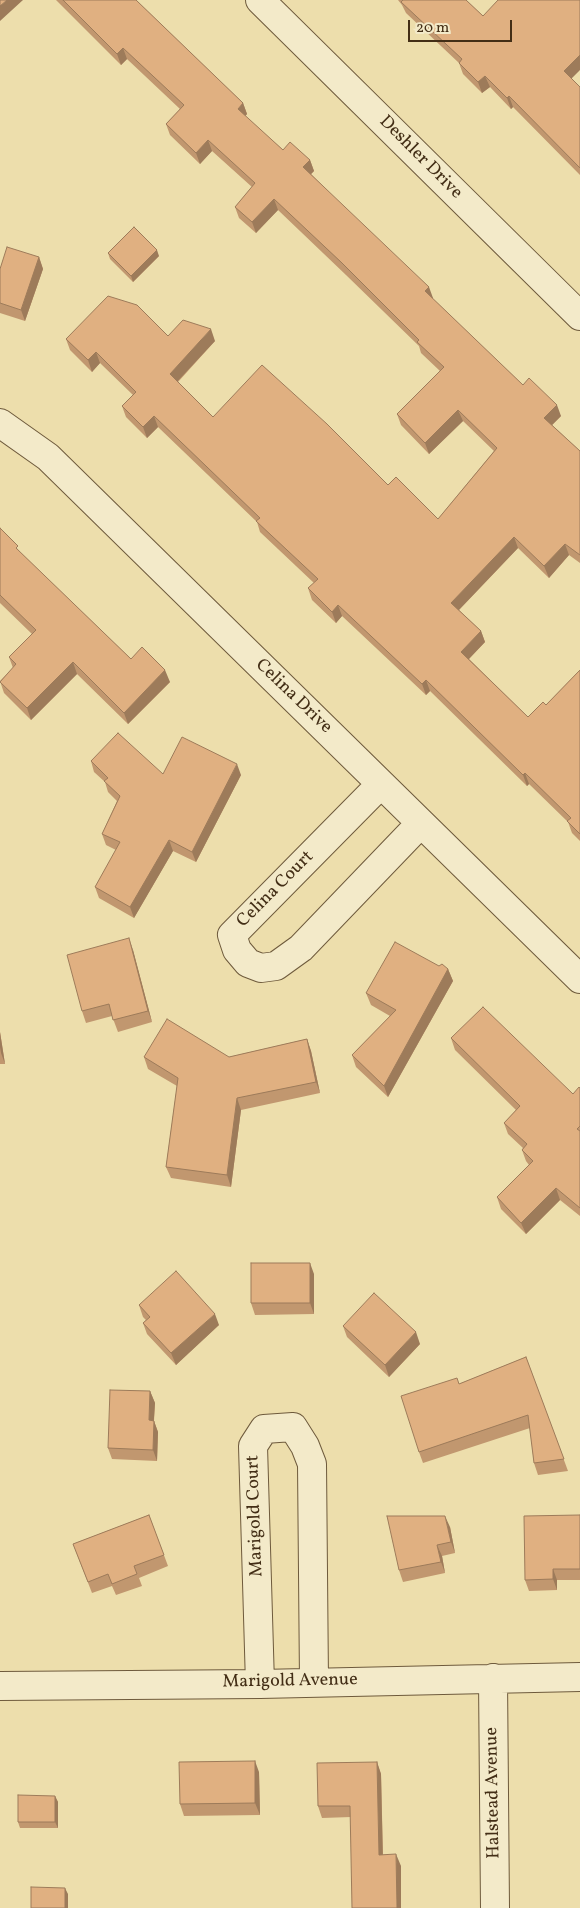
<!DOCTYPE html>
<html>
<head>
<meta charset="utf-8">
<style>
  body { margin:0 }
  #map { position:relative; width:580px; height:1908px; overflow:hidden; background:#eddeac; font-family:Vollkorn,serif }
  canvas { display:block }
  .scale { position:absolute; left:408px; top:20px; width:104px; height:22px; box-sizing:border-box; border:2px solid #432e16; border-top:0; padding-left:6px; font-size:15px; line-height:18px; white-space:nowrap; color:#432e16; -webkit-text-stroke:4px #f3eac9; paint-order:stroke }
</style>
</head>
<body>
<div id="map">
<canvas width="580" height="1908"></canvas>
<div class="scale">20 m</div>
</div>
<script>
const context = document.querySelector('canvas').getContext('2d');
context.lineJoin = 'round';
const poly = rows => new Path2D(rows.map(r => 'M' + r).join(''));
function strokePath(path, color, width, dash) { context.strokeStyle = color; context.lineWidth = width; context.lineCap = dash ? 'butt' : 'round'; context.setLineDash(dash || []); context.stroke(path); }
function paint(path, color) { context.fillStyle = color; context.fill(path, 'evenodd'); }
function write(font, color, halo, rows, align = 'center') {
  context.font = font + ' Vollkorn,serif'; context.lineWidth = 4.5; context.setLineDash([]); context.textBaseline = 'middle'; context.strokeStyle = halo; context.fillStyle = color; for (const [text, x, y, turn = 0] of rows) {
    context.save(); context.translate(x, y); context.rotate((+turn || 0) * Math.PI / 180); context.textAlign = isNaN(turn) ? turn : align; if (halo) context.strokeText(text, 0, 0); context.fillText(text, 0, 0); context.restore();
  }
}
const minor = poly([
  [260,0,580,316],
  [0,423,48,457,580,979],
  [381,784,232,935,237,950,248,963,261,968,276,966,301,948,421,823],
  [493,1678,495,1908],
  [260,1684,253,1446,264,1429,293,1427,305,1446,312,1464,314,1682],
  [0,1686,260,1684,580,1677]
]);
const wall = poly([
  [56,0,136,0,243,103,247,114,245,116,283,150,310,160,314,171,311,174,433,298,433,299,523,385,561,416,552,425,580,451,580,563,569,555,549,578,518,548,459,610,481,631,485,642,469,659,528,717,546,705,580,670,580,841,572,833,568,822,529,784,527,786,430,691,426,695,342,616,336,623,312,600,308,588,314,583,260,532,257,522,158,427,147,438,126,417,122,406,133,395,100,363,92,372,70,350,66,339,168,336,215,341,178,382,213,417,388,485,438,519,494,451,463,421,429,454,401,425,397,414,440,371,421,353,419,346,346,275,278,210,256,233,239,218,235,207,252,187,212,151,200,164,170,135,166,124,180,109,127,59,121,65],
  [398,0,466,0,483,16,572,79,580,87,580,175,513,107,511,109,490,87,482,93,463,74,459,63,406,13,402,5],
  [108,253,159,256,133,282,110,259],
  [39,257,43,269,25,321,0,313,0,269],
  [0,528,20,552,131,659,170,682,128,724,77,674,31,720,4,693,0,681,13,668,9,657,32,634,0,603],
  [91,761,163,774,241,775,196,862,173,851,134,918,99,898,95,887,116,850,106,845,102,834,117,801,108,792,105,782,94,772],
  [133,950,152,1022,118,1032,112,1016,86,1023,82,1011],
  [439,966,448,969,453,981,388,1097,356,1067,352,1055,390,1016,371,1005,366,993],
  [0,1032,5,1064,0,1064],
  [451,1038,573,1094,580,1088,580,1216,560,1200,526,1234,501,1209,497,1197,529,1165,526,1161,522,1150,523,1148,508,1134,504,1123,516,1110,455,1050],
  [307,1039,311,1051,320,1093,241,1110,231,1187,171,1178,166,1167,177,1086,148,1069,144,1057,229,1057],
  [314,1274,314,1314,255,1315,251,1303],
  [139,1305,219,1325,176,1365,147,1334,143,1323,146,1320,143,1317],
  [343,1326,420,1344,389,1377,347,1337],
  [526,1357,568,1471,538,1475,534,1463,530,1428,423,1463,419,1452,459,1384],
  [150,1391,155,1403,154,1421,158,1432,157,1461,112,1459,108,1448],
  [149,1515,168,1566,139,1578,142,1586,116,1595,112,1586,92,1593,73,1544],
  [580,1515,580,1580,557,1580,557,1590,529,1591,525,1580],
  [450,1527,455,1553,442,1556,445,1573,403,1582,399,1570],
  [377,1762,381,1774,383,1855,401,1866,401,1908,351,1817,322,1818,318,1806],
  [259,1772,260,1815,184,1816,180,1804],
  [55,1796,58,1802,58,1828,20,1828,18,1822]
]);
const shadedWall = poly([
  [7,0,23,0,0,21,0,6],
  [123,48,127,59,121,65,117,54],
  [580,55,580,70,568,82,564,71],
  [485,76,490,87,482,93,478,82],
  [509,96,513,107,511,109,507,98],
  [243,103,247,114,242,120,238,109],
  [208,140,212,151,200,164,196,153],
  [310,160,314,171,307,178,303,167],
  [274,199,278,210,256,233,252,222],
  [157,250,159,256,133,282,131,276],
  [39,257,43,269,25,321,21,310],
  [429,287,433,298,429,302,425,291],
  [211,329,215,341,174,385,170,374],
  [96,352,100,363,92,372,88,360],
  [557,405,561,416,548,429,544,418],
  [458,410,463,421,429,454,425,443],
  [154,416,158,427,147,438,143,427],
  [514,537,518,548,455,614,451,603],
  [565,544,569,555,549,578,544,566],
  [338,605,342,616,336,623,332,612],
  [481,631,485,642,465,663,461,652],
  [73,662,77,674,31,720,27,708],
  [165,670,170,682,128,724,124,713],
  [426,680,430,691,426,695,422,684],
  [237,764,241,775,196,862,192,852],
  [525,773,529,784,527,786,523,775],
  [169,840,173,851,134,918,130,907],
  [129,938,133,950,152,1022,148,1011],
  [448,969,453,981,388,1097,384,1086],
  [0,1032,5,1064,1,1053,0,1047],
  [307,1039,311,1051,320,1093,316,1082],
  [237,1098,241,1110,231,1187,227,1175],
  [556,1188,560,1200,526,1234,521,1223],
  [310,1263,314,1274,314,1314,310,1303],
  [215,1314,219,1325,176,1365,171,1353],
  [416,1332,420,1344,389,1377,385,1365],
  [150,1391,155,1403,153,1432,149,1420],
  [154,1421,158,1432,157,1461,153,1450],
  [445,1516,450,1527,455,1553,451,1542],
  [437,1545,442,1556,445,1573,441,1562],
  [553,1569,557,1580,557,1590,553,1579],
  [255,1761,259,1772,260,1815,255,1803],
  [377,1762,381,1774,383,1866,379,1855],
  [55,1796,58,1802,58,1828,55,1822],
  [396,1854,401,1866,401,1908,397,1908],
  [65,1888,68,1894,68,1908,65,1908]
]);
const building = poly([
  [0,0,7,0,0,6,0,0],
  [63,0,136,0,243,103,238,109,283,150,290,142,310,160,303,167,429,287,425,291,523,385,529,378,557,405,544,418,580,451,580,555,565,544,544,566,514,537,451,603,481,631,461,652,528,717,543,702,546,705,580,670,580,834,567,821,571,818,525,773,523,775,426,680,422,684,338,605,332,612,308,588,318,579,256,521,260,518,154,416,143,427,122,406,136,392,96,352,88,360,66,339,108,296,137,305,168,336,183,320,211,329,170,374,213,417,262,365,327,424,388,485,396,477,438,519,497,448,458,410,425,443,397,414,444,367,417,342,419,340,342,263,274,199,252,222,235,207,255,183,208,140,196,153,166,124,184,105,123,48,117,54,63,0],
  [403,0,466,0,483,16,498,0,580,0,580,55,564,71,580,87,580,168,509,96,507,98,485,76,478,82,459,63,462,59,401,2,403,0],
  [134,227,157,250,131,276,108,253,134,227],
  [7,247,39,257,21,310,0,303,0,269,7,247],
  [0,528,18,546,16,548,131,659,142,647,165,670,124,713,73,662,27,708,0,682,16,664,9,657,36,630,0,595,0,528],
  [118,733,163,774,182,737,237,764,192,852,169,840,130,907,95,887,120,842,102,834,120,796,104,781,108,778,91,761,118,733],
  [129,938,148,1011,113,1020,109,1004,82,1011,67,955,129,938],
  [395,942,439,966,442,964,448,969,384,1086,352,1055,396,1010,366,993,395,942],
  [483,1007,573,1094,579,1087,580,1088,580,1126,577,1129,580,1131,580,1208,556,1188,521,1223,497,1197,533,1161,522,1150,527,1144,504,1123,520,1106,451,1038,483,1007],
  [167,1019,229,1057,307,1039,316,1082,237,1098,227,1175,166,1167,178,1078,144,1057,167,1019],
  [251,1263,310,1263,310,1303,251,1303,251,1263],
  [176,1271,215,1314,171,1353,143,1323,150,1317,139,1305,176,1271],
  [374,1293,416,1332,385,1365,343,1326,374,1293],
  [526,1357,564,1459,534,1463,528,1415,419,1452,401,1396,457,1378,459,1384,526,1357],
  [110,1390,150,1391,149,1420,154,1421,153,1450,108,1448,110,1390],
  [149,1515,164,1555,134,1566,137,1574,112,1584,108,1574,88,1582,73,1544,149,1515],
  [580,1515,580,1569,553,1569,553,1579,525,1580,524,1516,580,1515],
  [387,1516,445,1516,451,1542,437,1545,441,1562,399,1570,387,1516],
  [255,1761,255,1803,180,1804,179,1762,255,1761],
  [377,1762,379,1855,396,1854,397,1908,352,1908,350,1806,318,1806,317,1763,377,1762],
  [18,1795,55,1796,55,1822,18,1822,18,1795],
  [31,1887,65,1888,65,1908,31,1908,31,1887]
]);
const streetNames = [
  ["Deshler Drive",420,158,45],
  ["Celina Drive",293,697,44],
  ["Celina Court",276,890,-45],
  ["Marigold Court",256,1516,-92],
  ["Marigold Avenue",290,1682,-1],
  ["Halstead Avenue",494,1793,-91]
];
strokePath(minor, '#6e5a3c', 30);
strokePath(minor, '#f3eac9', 28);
paint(wall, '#c1976f');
paint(shadedWall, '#9d7b5a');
paint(building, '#e0b081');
strokePath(building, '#9d7b5a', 1);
write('18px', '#432e16', '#f3eac9', streetNames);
</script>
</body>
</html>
